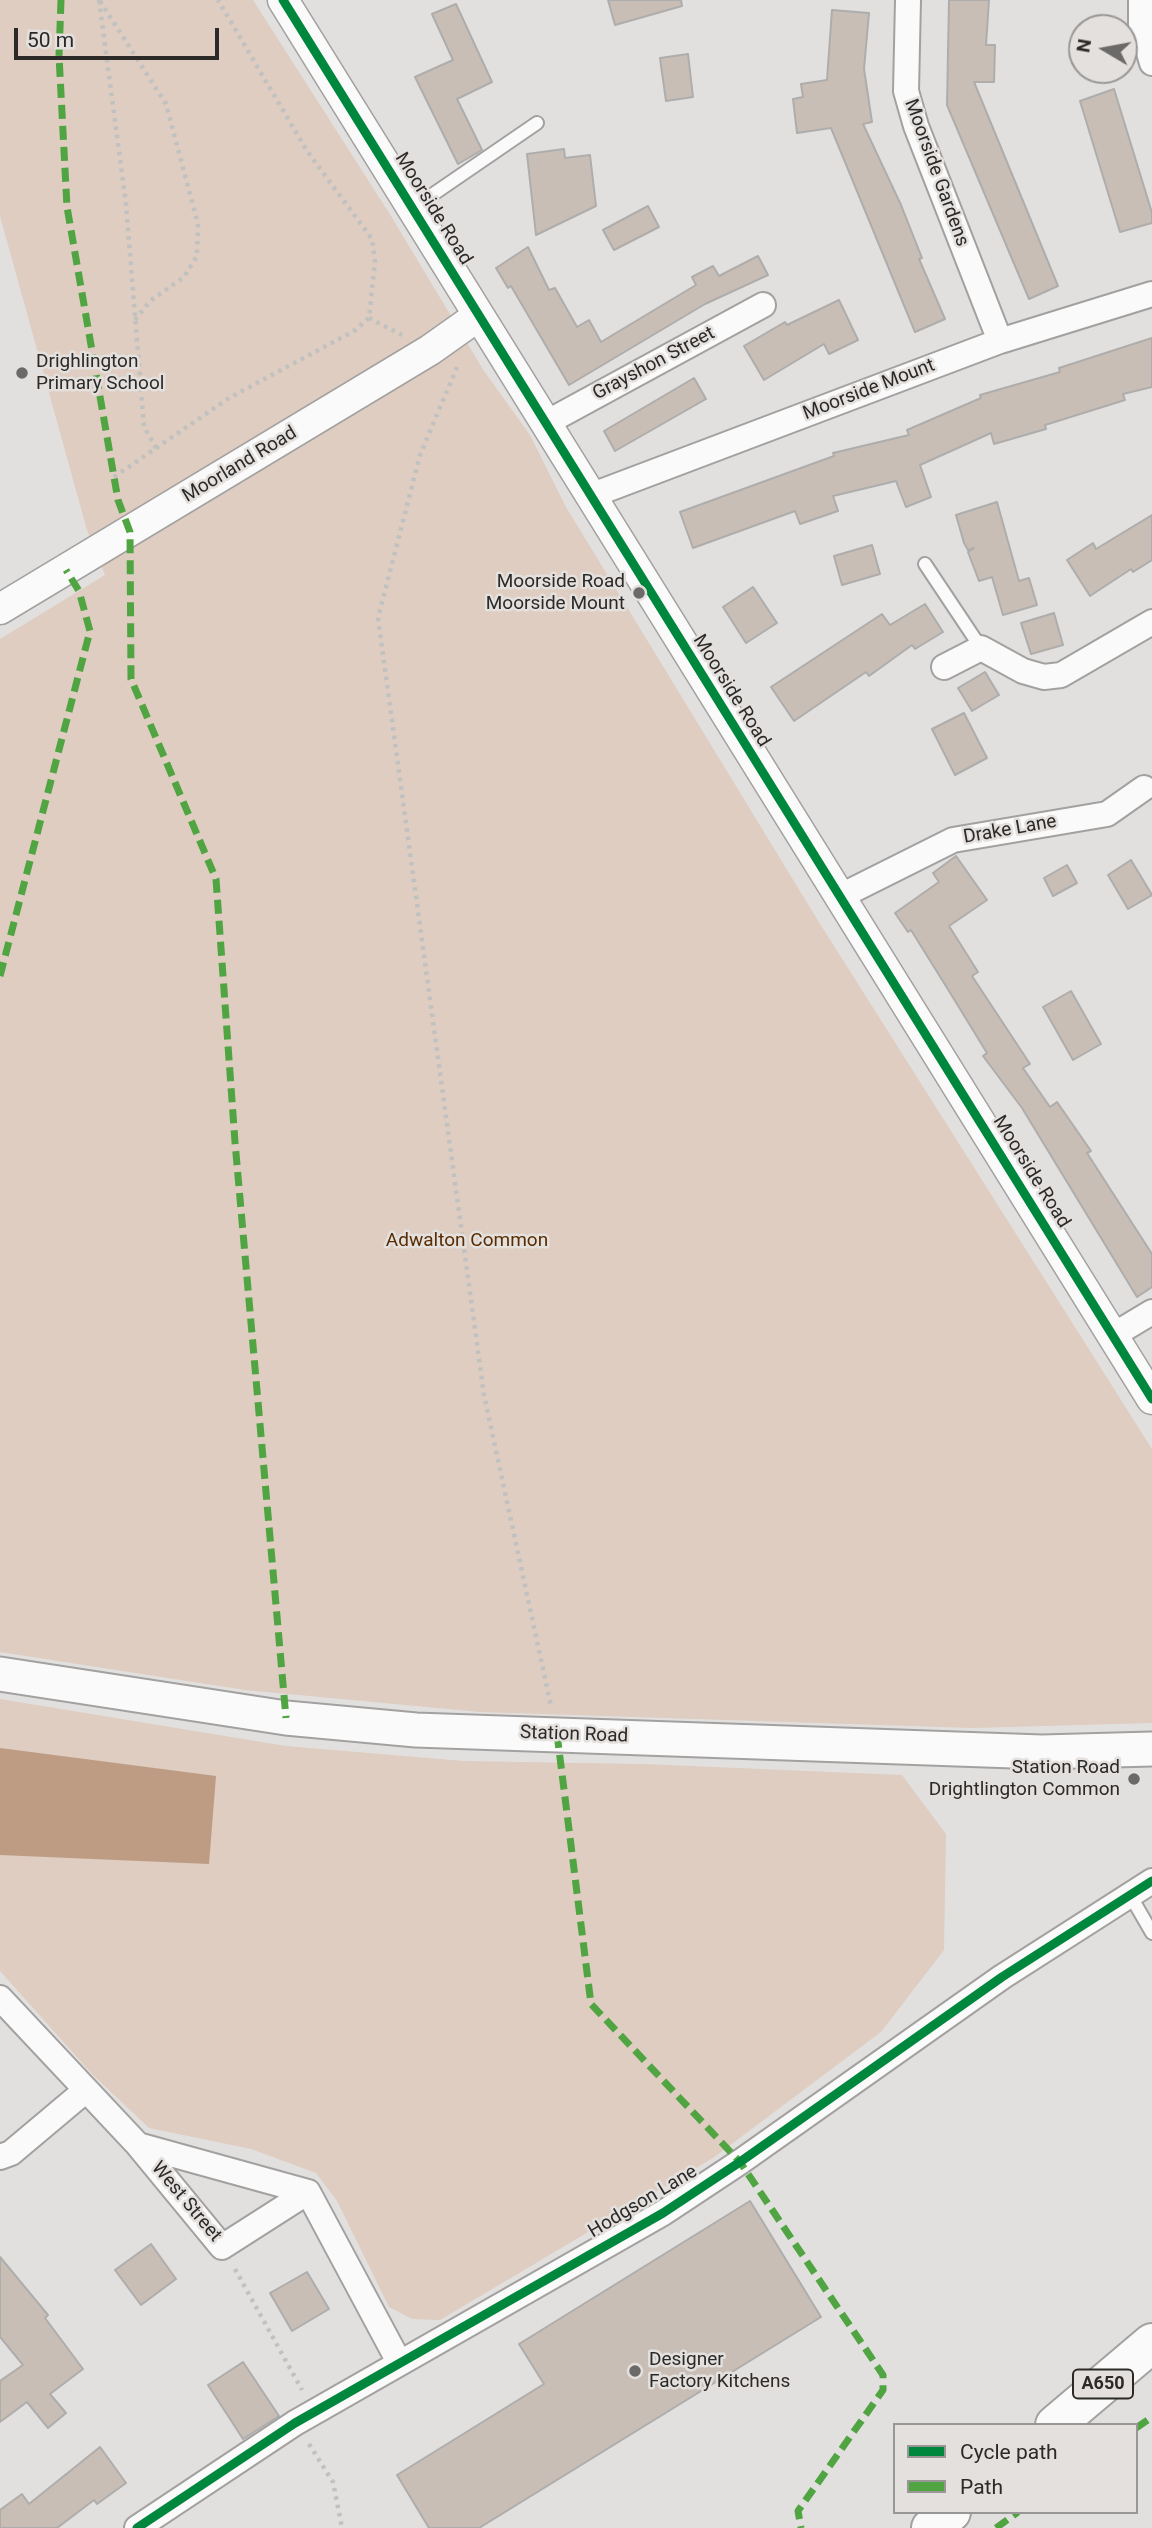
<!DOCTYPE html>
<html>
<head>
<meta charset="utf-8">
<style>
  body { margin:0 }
  #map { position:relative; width:1152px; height:2528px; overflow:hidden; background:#e2e0df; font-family:Roboto,sans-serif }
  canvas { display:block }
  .legend { position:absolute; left:893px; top:2423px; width:245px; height:91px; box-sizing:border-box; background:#e3e0de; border:2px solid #999796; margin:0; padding:9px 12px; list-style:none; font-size:21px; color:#2b2a29 }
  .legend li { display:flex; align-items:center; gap:14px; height:35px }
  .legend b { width:35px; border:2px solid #999796 }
  .north { position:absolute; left:1068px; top:14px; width:70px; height:70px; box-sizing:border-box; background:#e3e0de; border:2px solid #999796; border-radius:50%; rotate:280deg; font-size:19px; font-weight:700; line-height:28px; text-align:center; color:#2b2a29 }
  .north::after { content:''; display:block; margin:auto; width:24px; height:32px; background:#6b6a69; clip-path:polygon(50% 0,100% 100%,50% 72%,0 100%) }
  .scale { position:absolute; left:14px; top:28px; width:205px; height:32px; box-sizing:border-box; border:4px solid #2b2a29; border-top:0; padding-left:9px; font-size:21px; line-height:24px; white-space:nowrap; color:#2b2a29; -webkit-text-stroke:5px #e3e0de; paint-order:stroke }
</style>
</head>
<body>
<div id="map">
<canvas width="1152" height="2528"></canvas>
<ul class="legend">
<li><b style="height:9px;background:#00873e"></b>Cycle path</li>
<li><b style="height:9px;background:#51a442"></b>Path</li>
</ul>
<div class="north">N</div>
<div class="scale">50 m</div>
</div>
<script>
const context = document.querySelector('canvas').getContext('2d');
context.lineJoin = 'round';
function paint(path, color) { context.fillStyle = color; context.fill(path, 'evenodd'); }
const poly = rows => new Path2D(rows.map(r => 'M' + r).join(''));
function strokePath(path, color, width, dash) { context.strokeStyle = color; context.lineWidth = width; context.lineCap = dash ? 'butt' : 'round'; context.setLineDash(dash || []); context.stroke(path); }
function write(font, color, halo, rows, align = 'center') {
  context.font = font + ' Roboto,sans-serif'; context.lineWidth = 5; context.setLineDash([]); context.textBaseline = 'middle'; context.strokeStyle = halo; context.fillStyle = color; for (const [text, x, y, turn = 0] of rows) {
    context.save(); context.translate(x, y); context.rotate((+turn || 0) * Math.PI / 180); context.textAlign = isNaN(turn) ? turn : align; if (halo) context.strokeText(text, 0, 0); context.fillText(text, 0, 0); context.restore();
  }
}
const green = poly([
  [0,0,253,0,391,216,484,371,530,435,566,507,817,919,1152,1449,1152,1723,972,1728,480,1712,245,1690,0,1652,0,639,105,575,87,530,0,216],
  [0,1699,286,1746,464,1761,644,1764,902,1775,946,1834,944,1950,881,2032,713,2158,440,2320,412,2319,389,2307,337,2201,316,2173,251,2149,149,2128,92,2074,0,1971]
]);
const water = poly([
  [0,1748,216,1776,209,1864,0,1855]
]);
const building = poly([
  [608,0,681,0,682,6,615,25,608,0],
  [949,0,989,0,986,45,995,45,994,82,974,82,1058,286,1029,299,947,105,949,0],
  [456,4,492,82,457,99,482,150,458,164,415,77,453,60,432,14,456,4],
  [832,10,869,13,864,69,872,122,863,124,901,205,922,258,919,259,945,319,915,332,831,128,797,133,793,99,803,97,801,84,827,80,832,10],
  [688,54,693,97,666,101,660,58,688,54],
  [1114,89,1152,213,1152,223,1120,232,1080,101,1114,89],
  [564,149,565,158,590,155,596,206,536,235,527,154,564,149],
  [648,206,659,227,614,250,603,230,648,206],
  [528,247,549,290,555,288,577,327,589,320,601,342,696,285,692,277,713,266,719,276,758,256,768,275,705,304,569,385,511,286,508,288,496,268,528,247],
  [839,300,858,340,829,354,824,344,764,380,744,346,785,322,787,325,839,300],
  [1152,338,1152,387,1123,394,1125,400,1045,425,1046,429,994,444,991,433,920,465,931,497,906,507,896,481,833,496,838,511,800,524,795,511,693,548,680,512,834,456,833,453,909,435,907,430,981,398,980,395,1060,372,1059,368,1152,338],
  [694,378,706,399,615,451,604,431,694,378],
  [997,502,1019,581,1029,578,1037,605,1003,615,992,577,979,581,968,552,974,548,968,550,964,543,956,515,997,502],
  [1152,515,1152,560,1133,572,1131,569,1090,596,1067,560,1093,543,1096,549,1152,515],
  [872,545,880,574,842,585,834,556,872,545],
  [753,587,777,623,746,643,723,607,753,587],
  [925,604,943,632,915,649,912,645,869,676,866,672,794,721,771,687,882,614,890,625,925,604],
  [1054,613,1063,645,1031,654,1021,623,1054,613],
  [985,672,999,695,972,711,958,688,985,672],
  [964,713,987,758,955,775,932,729,964,713],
  [956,856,987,900,949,926,978,972,972,976,1030,1064,1023,1068,1050,1107,1057,1102,1091,1151,1087,1153,1152,1254,1152,1287,1137,1297,1022,1108,983,1056,987,1053,949,991,911,930,908,932,895,913,939,882,933,873,956,856],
  [1131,860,1152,895,1128,909,1108,875,1131,860],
  [1067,865,1077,883,1053,896,1044,878,1067,865],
  [1071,991,1101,1044,1073,1060,1043,1007,1071,991],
  [750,2201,821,2317,479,2528,429,2528,397,2475,544,2384,519,2344,750,2201],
  [151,2244,176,2279,141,2305,115,2270,151,2244],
  [0,2257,48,2315,45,2318,83,2369,50,2394,66,2413,48,2428,27,2402,0,2422,0,2381,23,2365,0,2337,0,2257],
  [307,2272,329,2309,292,2331,270,2293,307,2272],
  [243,2362,279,2416,243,2439,208,2385,243,2362],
  [100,2447,126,2483,97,2504,94,2500,57,2528,0,2528,0,2510,22,2494,29,2504,100,2447]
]);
const path = poly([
  [99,0,126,204,144,427,156,448],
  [100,1,166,104,198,224,197,256,184,277,150,301,135,320],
  [369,318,402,335],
  [457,367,420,455,378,618,484,1395,551,1706],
  [114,477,229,398,354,331,369,318,375,262,372,239,307,151,218,0],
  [235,2269,302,2390],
  [309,2444,333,2482,342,2528]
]);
const service = poly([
  [413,208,537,123],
  [925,564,981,648],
  [1130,1895,1152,1933]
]);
const minor = poly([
  [908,0,906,91,916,126,1000,341],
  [1141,0,1141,25,1152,63],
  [546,423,763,305],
  [590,496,1000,341,1152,294],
  [944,667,981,648,1023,671,1044,677,1061,675,1152,622],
  [839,897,953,840,1107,814,1144,788],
  [1112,1336,1152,1312],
  [0,1998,138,2145,308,2192,399,2362],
  [138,2145,222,2247,308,2192],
  [0,2157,11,2153,86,2090],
  [137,2528,295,2423,663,2213,740,2162,1002,1977,1152,1881]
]);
const tertiary = poly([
  [283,0,1152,1399],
  [0,609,430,350,478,316]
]);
const secondary = poly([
  [0,1674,286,1718,416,1730,1042,1752,1152,1749]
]);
const trunk = poly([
  [1055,2425,1152,2343],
  [931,2528,951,2512]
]);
const quiet = poly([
  [61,0,59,56,67,207,118,500,130,532,131,679,216,879,235,1142,286,1718],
  [0,976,90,631,79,591,66,570],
  [557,1734,591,2004,740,2162,883,2375,883,2390,798,2511,801,2528],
  [1136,2428,1152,2417],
  [996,2528,1018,2512]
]);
const cycleway = poly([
  [283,0,1152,1399],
  [137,2528,295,2423,663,2213,740,2162,1002,1977,1152,1881]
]);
const markers = [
  [22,373,7,"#6b6a69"],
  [639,593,7,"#6b6a69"],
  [1134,1779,7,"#6b6a69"],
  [635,2371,7,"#6b6a69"]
];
const shields = [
  [1103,2384,60]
];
const shieldNames = [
  ["A650",1103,2384]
];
const streetNames = [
  ["Moorside Gardens",936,173,70],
  ["Moorside Road",433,209,58],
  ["Grayshon Street",654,364,-28],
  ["Moorside Mount",869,390,-21],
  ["Moorland Road",240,465,-31],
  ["Moorside Road",731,691,58],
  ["Drake Lane",1010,830,-10],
  ["Moorside Road",1031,1172,58],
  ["Station Road",574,1735,2],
  ["West Street",186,2202,50],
  ["Hodgson Lane",643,2202,-31]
];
const poiNames = [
  ["Drighlington",36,362],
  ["Primary School",36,384],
  ["Moorside Road",625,582,"right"],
  ["Moorside Mount",625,604,"right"],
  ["Station Road",1120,1768,"right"],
  ["Drightlington Common",1120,1790,"right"],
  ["Designer",649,2360],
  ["Factory Kitchens",649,2382]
];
const parkNames = [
  ["Adwalton Common",467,1241]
];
paint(green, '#decdc0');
paint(water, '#be9c83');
paint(building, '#c8beb6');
strokePath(building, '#aeadac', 2);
strokePath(service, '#a2a1a0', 16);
strokePath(minor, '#a2a1a0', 28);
strokePath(tertiary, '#a2a1a0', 33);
strokePath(secondary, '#a2a1a0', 37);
strokePath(trunk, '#a2a1a0', 42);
strokePath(path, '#c1c1c0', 4.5, [3.5, 5]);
strokePath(service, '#fbfafa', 12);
strokePath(minor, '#fbfafa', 24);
strokePath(tertiary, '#fbfafa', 30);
strokePath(secondary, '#fbfafa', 33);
strokePath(trunk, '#fbfafa', 38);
strokePath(quiet, '#51a442', 7, [14, 7]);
strokePath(cycleway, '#00873e', 9);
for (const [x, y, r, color] of markers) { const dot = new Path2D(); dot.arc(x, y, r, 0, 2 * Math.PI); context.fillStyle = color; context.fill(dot); strokePath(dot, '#e3e0de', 2.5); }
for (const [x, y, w] of shields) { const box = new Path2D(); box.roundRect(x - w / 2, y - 14.5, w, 29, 5); context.fillStyle = '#e3e0de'; context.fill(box); strokePath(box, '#2b2a29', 2); }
write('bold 18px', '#2b2a29', null, shieldNames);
write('19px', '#2b2a29', '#e3e0de', streetNames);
write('19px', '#2b2a29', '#e3e0de', poiNames, 'left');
write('19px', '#5a2c00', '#e3e0de', parkNames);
</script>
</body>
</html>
